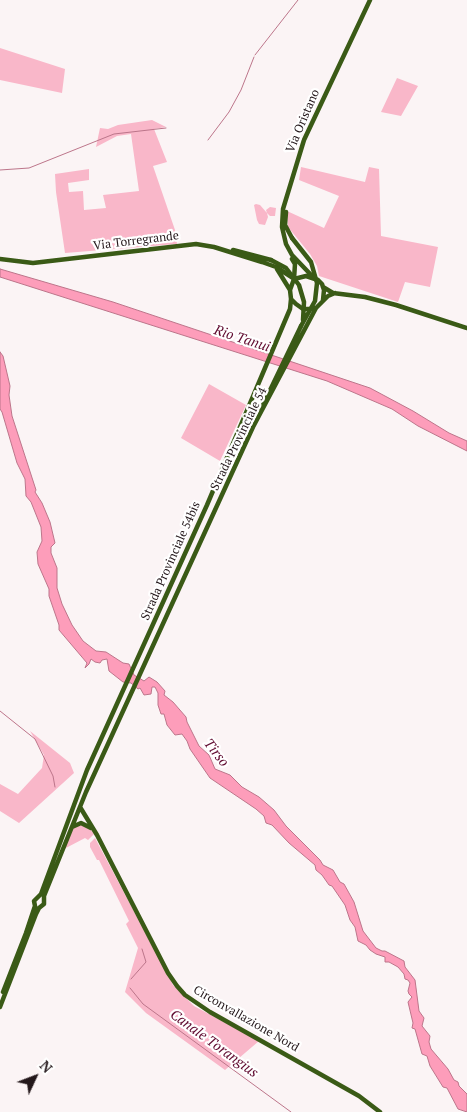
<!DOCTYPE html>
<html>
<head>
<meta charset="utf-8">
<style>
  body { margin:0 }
  #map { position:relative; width:467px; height:1112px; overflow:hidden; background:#fbf4f5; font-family:"PT Serif",serif }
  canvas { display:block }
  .north { position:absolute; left:10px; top:1052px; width:50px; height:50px; -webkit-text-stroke:4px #fff; paint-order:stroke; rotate:47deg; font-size:14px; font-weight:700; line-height:20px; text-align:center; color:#23171a }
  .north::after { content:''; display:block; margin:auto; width:18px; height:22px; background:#23171a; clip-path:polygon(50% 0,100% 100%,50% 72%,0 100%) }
</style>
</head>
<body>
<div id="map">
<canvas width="467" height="1112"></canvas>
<div class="north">N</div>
</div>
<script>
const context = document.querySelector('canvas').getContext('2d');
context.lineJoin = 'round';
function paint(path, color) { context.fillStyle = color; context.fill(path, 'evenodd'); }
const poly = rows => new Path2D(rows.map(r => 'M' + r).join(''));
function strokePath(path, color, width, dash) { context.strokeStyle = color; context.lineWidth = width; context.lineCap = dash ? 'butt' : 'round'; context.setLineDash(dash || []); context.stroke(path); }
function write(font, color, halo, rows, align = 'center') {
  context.font = font + ' "PT Serif",serif'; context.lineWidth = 4.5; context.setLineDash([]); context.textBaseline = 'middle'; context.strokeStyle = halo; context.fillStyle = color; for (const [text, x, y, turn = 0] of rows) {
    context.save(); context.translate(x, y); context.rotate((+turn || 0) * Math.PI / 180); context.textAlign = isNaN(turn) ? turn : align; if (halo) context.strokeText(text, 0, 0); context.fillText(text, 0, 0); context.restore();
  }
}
const green = poly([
  [0,48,65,69,62,93,0,80],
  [397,78,418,86,401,116,381,112],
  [152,120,166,127,154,129,167,162,153,166,175,230,177,244,65,253,56,192,55,174,89,169,89,180,68,183,69,192,83,191,84,210,106,208,103,195,139,191,131,134,117,136,96,147,100,128,108,129,118,125],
  [301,167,365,182,369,167,379,169,381,236,438,247,430,287,405,282,398,302,319,276,317,266,310,254,288,227,287,211,324,228,339,196,299,180],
  [256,204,260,205,267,213,266,210,270,207,276,208,275,216,270,216,267,213,268,217,265,225,259,224,257,220,254,205],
  [209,384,246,405,220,461,181,438],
  [30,731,70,763,74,773,19,823,0,811,0,784,18,794,42,768,44,755],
  [80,824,91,830,94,834,88,840,85,838,64,849,72,829],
  [95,838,173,985,194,1006,259,1041,225,1070,146,1013,125,992,138,948,126,924,129,921,99,860,97,860,90,847,90,843]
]);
const water = poly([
  [0,269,113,302,370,388,413,411,449,433,467,441,467,451,418,426,392,409,327,381,0,277,0,269],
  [0,352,3,356,10,386,9,395,12,416,36,490,35,492,42,503,50,522,55,543,51,547,51,553,57,568,57,588,62,604,72,625,83,641,96,651,106,652,123,663,129,664,134,675,144,681,149,677,157,682,165,691,164,695,173,702,186,717,187,722,199,746,209,755,215,769,230,775,242,787,259,797,274,810,286,826,320,860,323,865,333,870,340,882,344,884,354,902,363,931,376,948,382,951,385,951,404,961,405,967,415,980,419,1011,424,1018,422,1026,430,1036,429,1042,431,1049,448,1069,454,1080,458,1082,459,1086,467,1094,467,1112,458,1109,447,1088,443,1087,430,1066,427,1056,422,1054,415,1029,412,1028,413,1023,408,1002,412,997,409,994,408,991,410,983,408,980,405,979,404,974,398,967,389,962,385,962,385,957,376,954,370,950,366,945,358,941,355,927,350,920,345,905,332,886,329,885,322,875,316,870,315,865,289,843,272,825,266,823,264,816,256,809,210,778,190,749,187,741,182,734,175,735,167,725,164,714,161,714,158,705,158,693,155,687,152,687,151,694,144,695,140,688,138,689,131,683,123,682,109,671,107,659,102,660,100,663,95,662,91,659,89,664,85,668,87,663,59,630,59,625,49,596,49,589,38,564,37,552,42,541,41,527,31,502,26,496,25,479,17,463,2,412,0,409,0,352]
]);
const stream = poly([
  [255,55,298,0],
  [208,140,229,112,241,90,254,57],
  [0,170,29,168,114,134,166,128],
  [0,711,35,739,53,776,55,787],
  [131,979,146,962,142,949],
  [130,988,143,1004,291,1112]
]);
const major = poly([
  [286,212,285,225,292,238],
  [233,250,271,260],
  [0,259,33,263,196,244,214,247,262,262,276,267,293,278],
  [292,259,295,264,294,279,290,290,291,299,296,304,303,309,311,309,316,308,328,296,335,293],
  [277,269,290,290],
  [314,278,292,255,286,244,282,227,283,209,304,140,370,0],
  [294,279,306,276,318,280,322,284,324,290,323,300],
  [323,287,333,293,365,297,396,305,467,328],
  [261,409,301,326],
  [80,807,97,835,168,973,177,986,185,995,210,1012,359,1096,380,1112],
  [72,827,81,823,91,828],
  [3,992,26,933,35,906,34,901,41,894,87,770,207,505,290,309,291,299],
  [0,1007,36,914,39,908,44,904,44,896,86,792,253,427,316,308]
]);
const majorBridge = poly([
  [292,238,311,262,317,283,315,301,301,326],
  [271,260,286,268,299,285,304,302,303,320]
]);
const streetNames = [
  ["Via Oristano",303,121,-67],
  ["Via Torregrande",136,241,-7],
  ["Strada Provinciale 54",239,439,-64],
  ["Strada Provinciale 54bis",171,561,-66],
  ["Circonvallazione Nord",246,1019,30]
];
const waterNames = [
  ["Rio Tanui",242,339,18],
  ["Tirso",216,753,52],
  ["Canale Torangius",214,1044,36]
];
paint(green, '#f9b7c9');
paint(water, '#fd9dba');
strokePath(water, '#bc758a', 1);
strokePath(stream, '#bc758a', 1);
strokePath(major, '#3a5a16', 4.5);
strokePath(majorBridge, '#3a5a16', 4.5);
write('12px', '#23171a', '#fff', streetNames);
write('italic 14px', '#600b30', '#fff', waterNames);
</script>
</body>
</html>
